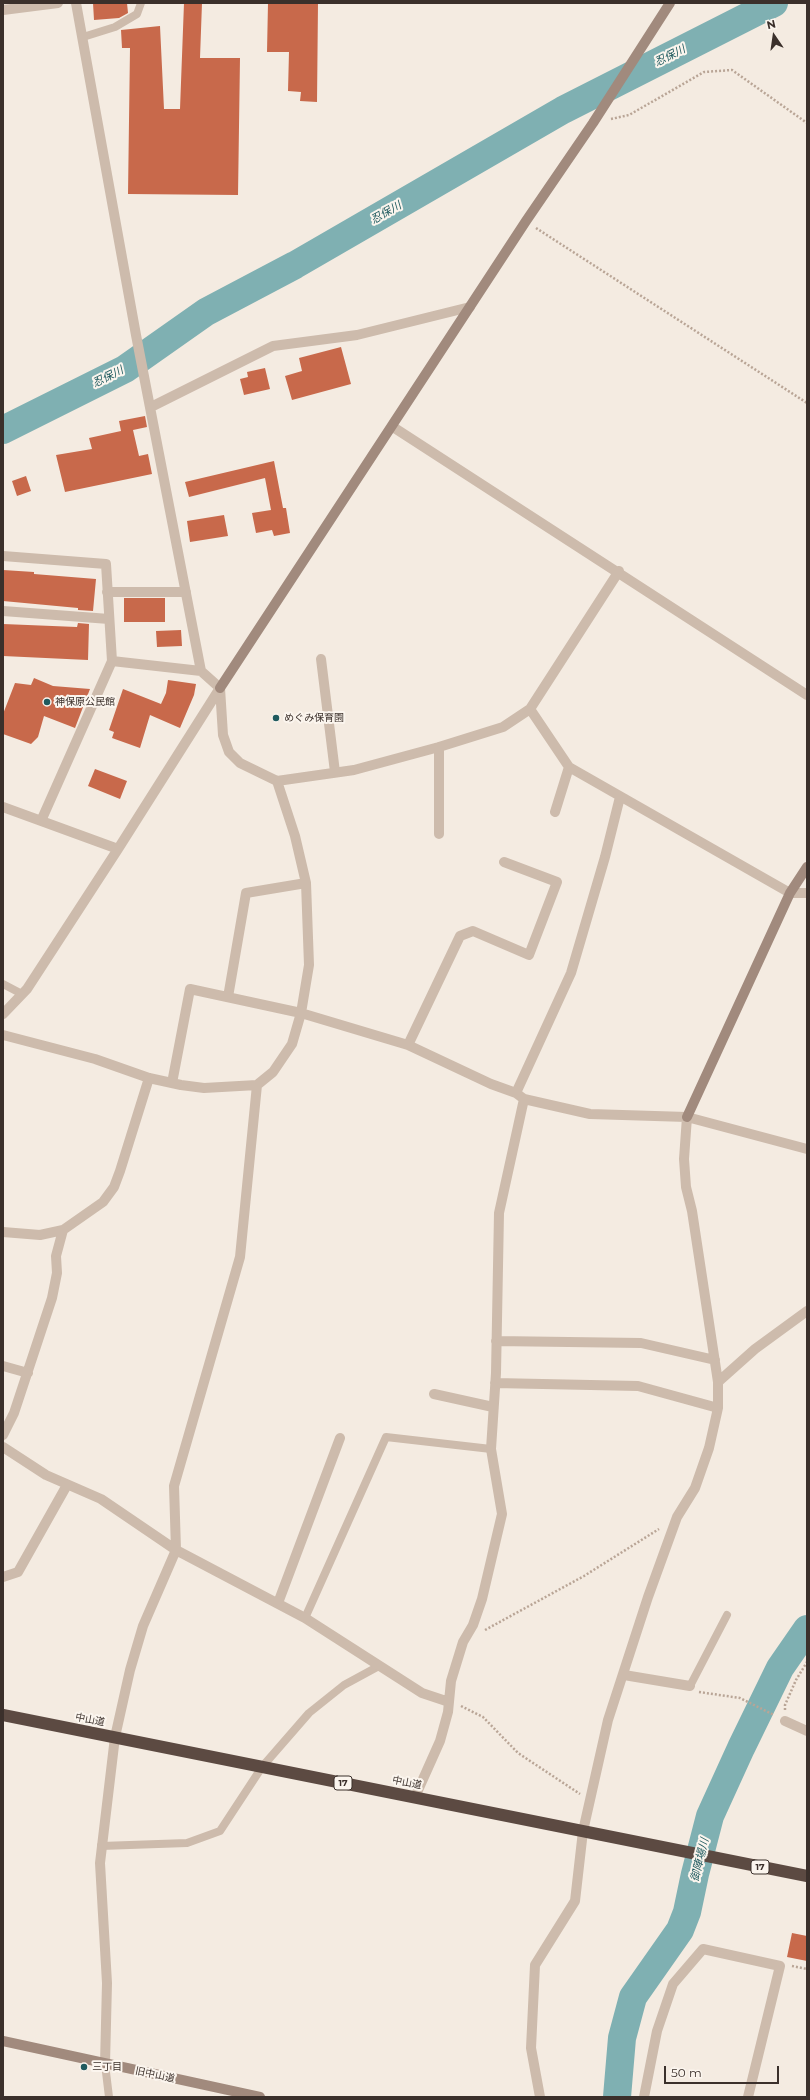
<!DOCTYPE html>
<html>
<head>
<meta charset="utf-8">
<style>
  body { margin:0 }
  #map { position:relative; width:810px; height:2100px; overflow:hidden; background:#f4ebe1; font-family:Montserrat,sans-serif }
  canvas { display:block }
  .frame { position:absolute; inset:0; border:4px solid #3b302b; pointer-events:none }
  .north { position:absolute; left:754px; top:16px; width:40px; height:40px; -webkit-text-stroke:3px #fbf5ee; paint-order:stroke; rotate:347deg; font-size:11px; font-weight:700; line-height:16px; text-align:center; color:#3b302b }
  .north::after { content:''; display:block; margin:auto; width:14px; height:18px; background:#3b302b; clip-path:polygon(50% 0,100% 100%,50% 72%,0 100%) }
  .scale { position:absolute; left:664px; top:2066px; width:115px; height:18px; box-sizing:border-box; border:2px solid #3b302b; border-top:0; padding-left:5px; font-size:12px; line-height:14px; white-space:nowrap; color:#3b302b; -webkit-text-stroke:3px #fbf5ee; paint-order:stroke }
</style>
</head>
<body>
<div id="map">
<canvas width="810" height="2100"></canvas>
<div class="frame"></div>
<div class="north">N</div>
<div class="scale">50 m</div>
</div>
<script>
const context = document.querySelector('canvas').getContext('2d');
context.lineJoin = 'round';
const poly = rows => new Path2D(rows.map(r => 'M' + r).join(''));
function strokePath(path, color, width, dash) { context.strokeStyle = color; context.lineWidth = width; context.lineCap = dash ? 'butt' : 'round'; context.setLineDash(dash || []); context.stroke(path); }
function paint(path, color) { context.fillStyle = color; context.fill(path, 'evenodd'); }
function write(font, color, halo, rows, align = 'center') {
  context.font = font + ' Montserrat,"Noto Sans JP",sans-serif'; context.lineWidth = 4; context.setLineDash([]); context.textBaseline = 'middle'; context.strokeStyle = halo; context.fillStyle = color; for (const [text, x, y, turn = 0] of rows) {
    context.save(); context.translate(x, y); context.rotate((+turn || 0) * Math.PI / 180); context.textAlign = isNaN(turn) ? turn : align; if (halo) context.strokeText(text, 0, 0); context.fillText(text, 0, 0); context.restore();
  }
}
const river = poly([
  [3,430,125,369,206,312,295,265,563,110,774,3],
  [617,2097,622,2038,633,1997,680,1930,687,1912,695,1874,710,1816,741,1748,780,1668,807,1629]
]);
const building = poly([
  [93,3,127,3,128,13,119,18,94,20],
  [184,3,202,3,200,58,240,58,238,195,128,194,130,48,122,48,121,30,160,26,164,109,180,109],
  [268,3,318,3,317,102,300,101,301,92,288,91,289,52,267,52],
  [341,347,351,384,292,400,285,376,302,371,299,358],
  [265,368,270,389,244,395,240,379,248,377,247,372],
  [145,416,147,427,133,430,139,456,148,454,152,474,65,492,56,455,92,449,89,438,121,431,119,421],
  [274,461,283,508,286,508,290,533,274,536,272,530,256,533,252,513,271,510,265,478,189,497,185,482],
  [26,476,31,491,17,496,12,481],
  [224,515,228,536,190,542,187,521],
  [3,570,34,572,34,574,96,579,93,611,78,610,78,608,3,601],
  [124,598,165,598,165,622,124,622],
  [78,623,89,624,88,660,3,656,3,624,77,627],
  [181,630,182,646,157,647,156,631],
  [34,678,53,686,90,689,75,728,44,716,38,737,31,744,3,734,3,714,15,683,31,685],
  [168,680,196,684,194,695,180,728,150,715,140,748,112,738,114,732,109,730,123,689,161,704,166,693],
  [95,769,127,781,120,799,88,786],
  [792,1933,807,1936,807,1961,787,1957]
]);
const path = poly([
  [611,119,629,115,704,72,732,70,807,123],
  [536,228,807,403],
  [485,1630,584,1576,659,1529],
  [699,1692,740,1698,774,1715],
  [461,1706,483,1717,518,1753,580,1794],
  [785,1710,785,1705,796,1680,807,1662],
  [792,1966,807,1969]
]);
const lane = poly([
  [83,37,115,27,137,14,141,3],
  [3,984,22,994],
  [305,1618,386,1437,491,1449],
  [690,1686,727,1615],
  [101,1846,187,1843,220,1831,262,1767,309,1713,344,1685,379,1666],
  [105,2064,109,2097]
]);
const street = poly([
  [76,3,136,335,201,671,220,688,223,735,229,752,240,763,277,781,354,770,439,747,503,727,530,709,619,571],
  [3,10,58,3],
  [151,407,273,346,357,335,470,307],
  [393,427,807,695],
  [3,556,106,564,112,661,201,671],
  [107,592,186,592],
  [3,611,109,619],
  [321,659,335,772],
  [530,709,569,767,790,893,807,893],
  [439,747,439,834],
  [3,807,118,849],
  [555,812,569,767],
  [41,821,112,661],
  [228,997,246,893,306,883],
  [3,1014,27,989,118,849,220,688],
  [3,1035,95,1059,149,1078,181,1085,204,1088,257,1085,273,1072,292,1044,301,1013,309,965,306,883,295,836,277,781],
  [408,1045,460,936,473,931,529,955,557,882,504,862],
  [172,1083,190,989,301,1013,408,1045,491,1084,516,1093,524,1099,590,1114,687,1117,807,1149],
  [516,1093,571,973,605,857,620,797],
  [3,1232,40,1235,63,1230,103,1202,114,1187,120,1171,149,1078],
  [496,1341,641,1343,715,1360],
  [3,1366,28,1373],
  [718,1382,755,1349,807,1311],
  [495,1383,638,1386,718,1408],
  [434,1394,493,1407],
  [3,1435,14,1413,52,1298,57,1273,56,1256,63,1230],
  [3,1447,46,1475,101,1499,176,1550,305,1618,422,1693,449,1702],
  [3,1577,18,1572,67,1485],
  [278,1603,340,1438],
  [624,1675,690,1686],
  [785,1721,807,1731],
  [415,1797,440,1741,448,1712,451,1681,463,1642,473,1625,482,1599,502,1514,491,1449,496,1373,499,1213,524,1099],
  [105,2064,107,1983,100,1863,115,1737,130,1670,143,1626,176,1550,174,1486,240,1257,257,1085],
  [540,2097,531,2048,535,1965,575,1901,583,1831,608,1720,648,1597,677,1517,695,1488,709,1448,718,1408,718,1382,692,1211,686,1187,684,1159,687,1117],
  [644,2097,657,2031,673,1984,703,1949,780,1966,748,2097]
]);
const secondary = poly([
  [220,688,526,221,593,123,670,3],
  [687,1117,790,893,807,867],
  [3,2041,260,2097]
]);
const highway = poly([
  [3,1715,807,1876]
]);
const markers = [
  [47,702,4,"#1f5a5e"],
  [276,718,4,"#1f5a5e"],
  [84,2067,4,"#1f5a5e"]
];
const shields = [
  [343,1783,18],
  [760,1867,18]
];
const shieldNames = [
  ["17",343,1783],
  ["17",760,1867]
];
const poiNames = [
  ["神保原公民館",55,702],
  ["めぐみ保育園",284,718],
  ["三丁目",92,2067]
];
const streetNames = [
  ["中山道",90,1720,11],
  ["中山道",407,1783,11],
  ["旧中山道",155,2075,12]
];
const waterNames = [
  ["忍保川",670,56,-27],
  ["忍保川",386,213,-30],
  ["忍保川",108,377,-27],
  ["御陣場川",700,1860,-76]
];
strokePath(river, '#7fb0b2', 28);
paint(building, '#c8694b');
strokePath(path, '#b9a596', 2.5, [2, 2]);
strokePath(lane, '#cdbbac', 8);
strokePath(street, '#cdbbac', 10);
strokePath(secondary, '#a18a7d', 10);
strokePath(highway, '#5c4a42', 12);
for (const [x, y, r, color] of markers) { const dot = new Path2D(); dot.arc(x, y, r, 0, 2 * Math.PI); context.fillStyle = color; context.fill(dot); strokePath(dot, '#fbf5ee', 1.5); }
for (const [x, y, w] of shields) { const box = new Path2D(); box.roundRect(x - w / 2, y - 7, w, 14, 3); context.fillStyle = '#fbf5ee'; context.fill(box); strokePath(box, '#3b302b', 1); }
write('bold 9px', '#3b302b', null, shieldNames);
write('10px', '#3b302b', '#fbf5ee', poiNames, 'left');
write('10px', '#3b302b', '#fbf5ee', streetNames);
write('italic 11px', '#1f5a5e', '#fbf5ee', waterNames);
</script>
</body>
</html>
